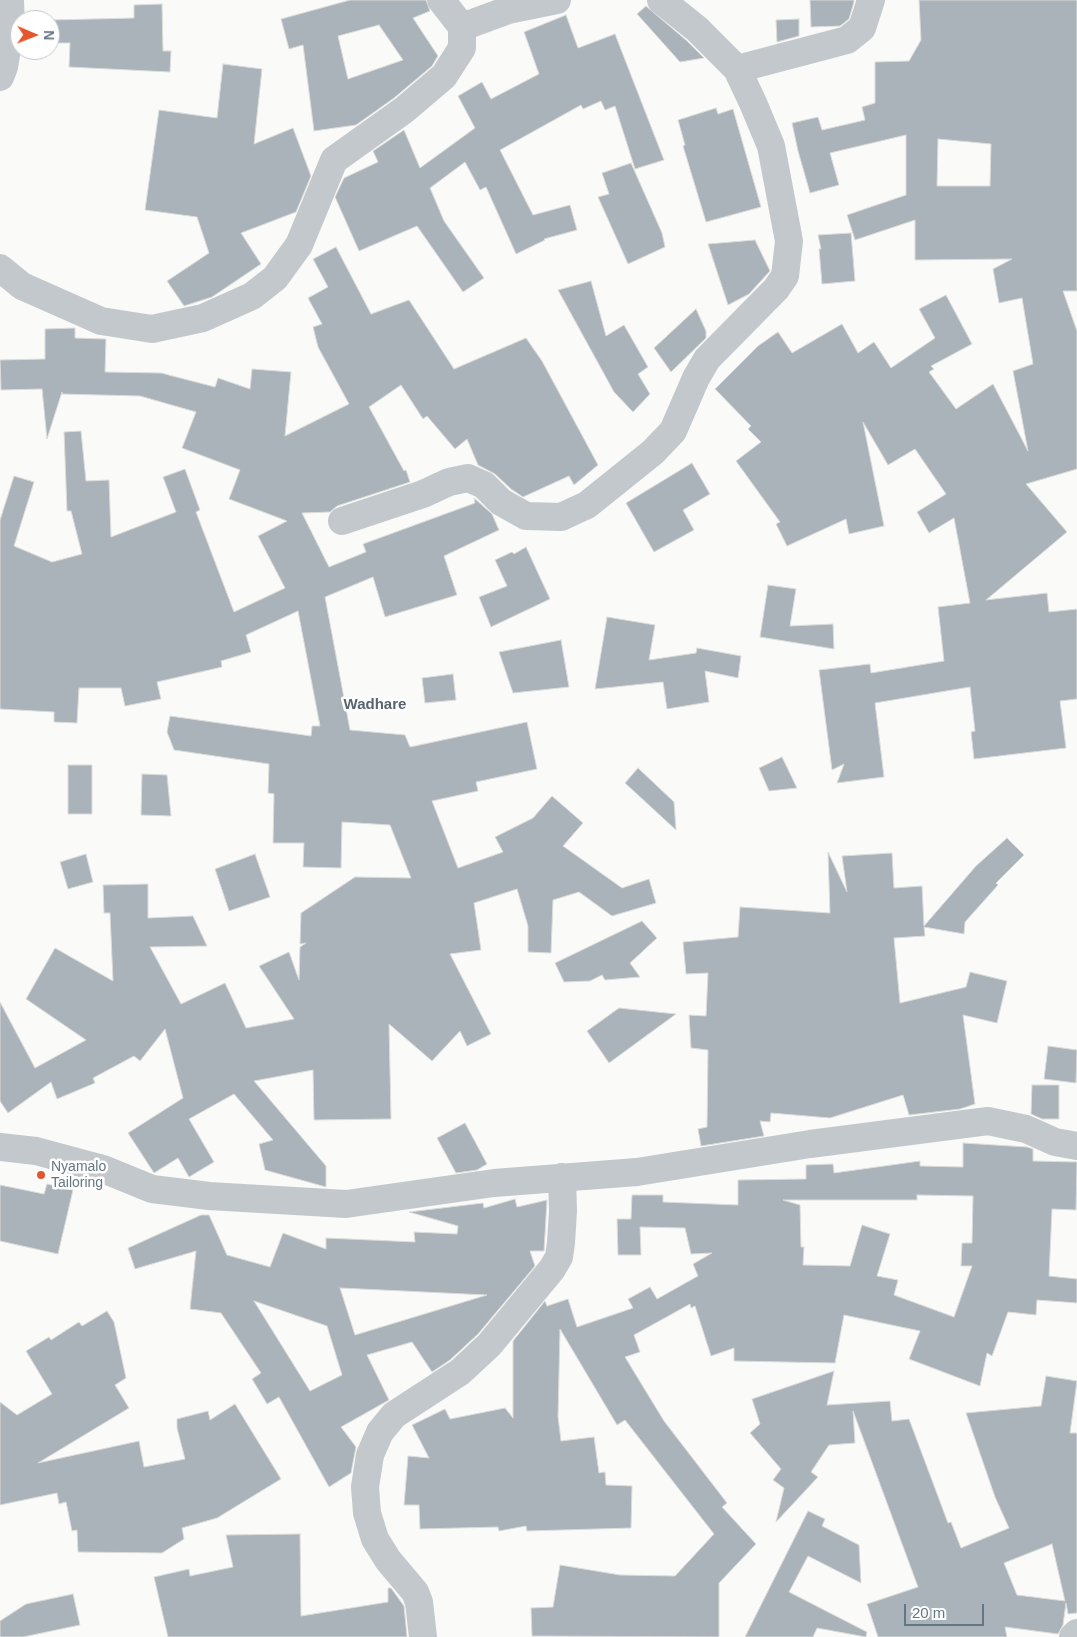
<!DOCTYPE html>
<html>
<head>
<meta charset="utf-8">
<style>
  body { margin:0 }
  #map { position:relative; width:1077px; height:1637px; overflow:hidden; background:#fafaf8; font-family:Helvetica,sans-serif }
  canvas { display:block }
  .north { position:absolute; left:10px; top:10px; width:50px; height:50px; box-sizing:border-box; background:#fff; border:1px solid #c1c8cd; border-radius:50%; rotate:91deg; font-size:14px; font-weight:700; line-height:20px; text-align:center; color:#657683 }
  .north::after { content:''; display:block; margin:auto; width:18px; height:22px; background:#e4572e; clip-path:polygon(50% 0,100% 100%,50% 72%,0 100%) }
  .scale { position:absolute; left:904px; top:1604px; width:80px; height:22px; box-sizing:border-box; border:2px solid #657683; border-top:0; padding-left:6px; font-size:15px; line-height:18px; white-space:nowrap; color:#657683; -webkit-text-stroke:4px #fff; paint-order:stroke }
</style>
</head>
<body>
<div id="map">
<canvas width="1077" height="1637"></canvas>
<div class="north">N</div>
<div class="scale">20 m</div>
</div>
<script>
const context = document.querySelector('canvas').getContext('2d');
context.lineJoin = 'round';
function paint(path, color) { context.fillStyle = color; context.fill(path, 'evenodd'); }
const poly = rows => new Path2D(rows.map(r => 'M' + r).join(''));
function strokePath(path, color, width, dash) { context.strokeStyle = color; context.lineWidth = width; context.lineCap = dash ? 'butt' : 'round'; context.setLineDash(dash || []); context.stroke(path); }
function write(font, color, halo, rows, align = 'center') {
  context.font = font + ' Helvetica,sans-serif'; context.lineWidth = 5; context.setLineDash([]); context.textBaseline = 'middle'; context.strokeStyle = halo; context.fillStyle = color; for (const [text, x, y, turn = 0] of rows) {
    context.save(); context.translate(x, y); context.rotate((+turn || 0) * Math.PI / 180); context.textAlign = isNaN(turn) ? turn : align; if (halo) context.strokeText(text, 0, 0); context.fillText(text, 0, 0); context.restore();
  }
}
const building = poly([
  [350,0,426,0,430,11,413,18,438,56,432,66,394,98,356,125,314,131,303,45,289,49,281,19,350,0],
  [379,25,403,60,348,79,338,36,379,25],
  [810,0,854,0,854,2,849,19,840,26,811,27,810,0],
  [919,0,1077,0,1077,291,1063,291,1077,331,1077,469,1026,484,1067,532,986,600,1047,593,1049,612,1077,609,1077,699,1060,701,1066,748,974,759,971,732,975,731,970,687,875,703,884,777,837,783,844,764,832,770,819,670,870,664,871,673,944,661,938,607,970,603,954,518,929,533,917,512,946,494,915,449,888,465,863,422,884,526,849,534,846,519,787,546,776,524,780,522,736,461,761,442,748,429,751,426,715,389,758,346,778,332,792,353,842,324,858,353,874,342,891,368,935,338,919,309,946,295,972,344,931,366,934,369,929,372,956,409,993,384,1028,451,1013,371,1033,364,1022,298,999,303,993,269,1012,259,915,260,915,220,855,240,847,215,906,195,906,135,830,153,839,185,810,193,798,151,792,123,818,117,822,130,865,120,862,107,875,103,875,62,909,61,921,40,919,0],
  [938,139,991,144,990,186,937,186,938,139],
  [162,4,163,51,171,51,170,72,69,67,70,43,50,43,50,20,134,18,134,5,162,4],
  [646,6,687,41,704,58,680,62,637,14,646,6],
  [566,15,578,48,615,34,664,160,635,169,615,106,605,110,601,101,583,109,581,105,500,150,533,215,570,205,577,230,544,239,545,240,516,254,486,187,480,190,465,162,430,188,444,221,484,278,463,292,417,226,359,251,335,197,344,178,378,162,373,151,404,130,420,168,475,128,458,96,482,82,491,99,539,74,524,32,566,15],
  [799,19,799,36,777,42,776,20,799,19],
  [223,64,262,69,254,144,293,128,311,176,296,212,241,233,261,264,212,297,184,306,167,281,209,253,197,217,145,210,159,110,217,118,223,64],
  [716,108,718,114,733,109,761,207,706,222,683,146,685,145,678,120,716,108],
  [631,163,662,233,665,247,628,264,598,197,609,194,602,173,631,163],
  [851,233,855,281,822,284,819,249,821,249,818,235,851,233],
  [755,240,770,271,749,294,728,305,708,244,755,240],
  [336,247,371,314,409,300,454,369,526,338,542,361,598,465,574,485,569,476,523,497,511,489,495,474,478,465,467,439,455,449,427,416,423,419,401,385,369,407,404,471,406,470,410,482,337,506,330,512,302,513,329,567,366,552,363,544,475,503,474,498,492,514,499,530,444,556,457,595,385,617,373,577,325,597,350,730,405,735,410,747,527,722,537,769,476,782,478,791,432,801,458,868,503,852,495,837,533,818,552,796,583,823,563,846,622,888,649,879,656,903,612,916,579,892,553,900,551,953,528,952,528,926,517,889,474,903,481,950,450,954,491,1034,467,1046,460,1031,432,1061,389,1024,391,1119,314,1120,313,1070,254,1081,326,1166,326,1187,265,1170,259,1144,273,1140,234,1094,189,1119,214,1162,189,1177,178,1158,154,1173,128,1133,183,1098,165,1029,140,1061,134,1056,93,1078,95,1083,57,1099,51,1082,8,1113,0,1101,0,1002,35,1068,86,1040,26,999,55,948,113,981,110,913,104,913,103,885,148,884,148,918,193,916,207,946,150,947,181,1004,225,983,246,1028,294,1019,259,966,289,952,299,980,300,947,306,943,300,944,301,913,355,877,411,878,390,825,342,822,341,868,303,867,304,843,273,843,274,794,268,793,269,764,174,750,167,732,170,716,311,736,312,726,320,726,298,611,246,635,251,652,221,661,222,667,157,682,161,699,125,706,121,688,79,688,77,723,54,722,54,712,0,709,0,520,14,476,34,482,14,546,52,562,82,554,71,511,67,511,64,432,81,431,86,481,109,480,111,537,176,512,163,477,185,469,200,510,196,512,234,612,285,588,258,536,287,521,229,499,240,470,182,448,196,412,140,396,62,394,62,392,47,439,42,389,1,390,0,360,45,359,45,329,75,328,75,338,106,339,105,372,161,373,215,387,218,378,250,389,252,369,291,372,285,436,349,404,318,347,313,327,322,324,308,298,328,287,313,259,336,247],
  [591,281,606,336,624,325,648,367,638,374,650,394,633,412,614,392,558,290,591,281],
  [696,309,706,331,706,338,671,372,654,348,696,309],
  [692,463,710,494,683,510,694,530,654,552,626,503,692,463],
  [526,547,550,599,491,627,479,597,507,586,495,560,512,552,514,554,526,547],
  [768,585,796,589,790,626,833,624,834,649,760,637,768,585],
  [607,617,655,625,649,660,696,653,697,648,741,656,738,678,705,671,709,702,667,709,663,682,595,689,607,617],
  [561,640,569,687,513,693,499,652,561,640],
  [453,674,456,700,425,703,422,678,453,674],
  [782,757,797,788,769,791,759,768,782,757],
  [68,765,92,765,92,814,68,814,68,765],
  [638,768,674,802,676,830,625,783,638,768],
  [142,774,167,775,171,816,141,815,142,774],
  [1007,838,1024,855,996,883,998,885,965,922,964,934,924,927,925,936,894,938,900,1003,966,987,970,972,1007,981,997,1023,963,1015,975,1104,960,1109,909,1115,903,1095,830,1118,771,1113,770,1122,760,1121,764,1136,701,1146,698,1129,707,1127,708,1050,691,1048,689,1015,706,1016,708,973,686,974,683,942,738,937,740,907,830,913,828,852,847,892,842,856,892,853,894,888,922,886,924,926,976,866,1007,838],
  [86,854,93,882,68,889,60,862,86,854],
  [255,854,270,897,229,911,215,869,255,854],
  [642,921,657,938,630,963,640,977,605,980,602,975,590,981,564,982,555,963,642,921],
  [619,1008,676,1014,609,1063,587,1031,619,1008],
  [1048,1046,1077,1050,1076,1083,1044,1079,1048,1046],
  [1032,1085,1059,1085,1059,1119,1042,1119,1031,1114,1032,1085],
  [465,1123,487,1164,477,1170,456,1173,437,1138,465,1123],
  [963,1143,1027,1147,1033,1149,1033,1161,1077,1162,1076,1210,1052,1209,1049,1276,1077,1279,1077,1303,1037,1300,1036,1315,1008,1312,992,1356,987,1353,980,1386,909,1359,920,1331,844,1315,835,1363,734,1361,734,1348,711,1356,695,1306,691,1308,690,1304,634,1335,640,1352,625,1357,664,1421,727,1503,722,1507,756,1544,719,1583,719,1637,532,1636,531,1608,553,1607,560,1565,620,1575,675,1576,714,1534,625,1420,617,1425,560,1329,558,1417,561,1441,594,1437,599,1473,605,1472,606,1485,632,1486,631,1528,527,1531,526,1526,499,1531,498,1527,420,1529,419,1505,404,1505,408,1456,429,1458,412,1425,445,1409,450,1419,505,1408,513,1418,513,1341,545,1301,547,1306,568,1299,577,1327,633,1308,628,1299,650,1287,657,1299,698,1276,693,1264,712,1253,691,1254,685,1228,640,1227,641,1255,618,1255,617,1219,631,1219,632,1195,663,1195,663,1202,738,1205,738,1180,806,1179,806,1165,833,1164,834,1173,920,1161,920,1166,963,1167,963,1143],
  [917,1195,973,1196,972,1243,962,1243,961,1266,972,1266,954,1317,894,1295,898,1280,877,1276,890,1234,862,1225,850,1266,803,1265,804,1247,801,1247,800,1205,783,1200,917,1200,917,1195],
  [47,1184,73,1190,58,1254,0,1241,0,1185,44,1194,47,1184],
  [515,1199,517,1207,547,1200,544,1251,530,1251,535,1266,478,1334,450,1360,432,1372,412,1342,367,1355,389,1400,341,1427,356,1447,351,1473,329,1487,279,1397,267,1404,252,1379,261,1373,221,1313,190,1309,196,1251,135,1269,128,1248,201,1215,209,1215,227,1255,270,1267,283,1233,326,1249,326,1238,415,1242,414,1232,457,1234,458,1226,409,1212,483,1203,484,1208,515,1199],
  [340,1288,487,1295,355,1335,340,1288],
  [254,1301,327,1326,342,1375,310,1391,254,1301],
  [107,1311,114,1322,126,1378,115,1385,129,1408,38,1463,139,1441,144,1467,185,1459,177,1428,177,1419,208,1411,210,1420,235,1404,281,1479,217,1518,182,1528,184,1539,162,1553,78,1552,77,1530,72,1531,66,1502,59,1504,57,1493,0,1505,0,1402,17,1415,52,1394,26,1351,49,1337,51,1340,79,1322,82,1326,107,1311],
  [834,1371,827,1405,890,1401,892,1421,909,1419,948,1523,951,1522,961,1548,1009,1528,995,1497,966,1413,1041,1406,1046,1376,1077,1381,1070,1433,1077,1433,1077,1613,1068,1614,1066,1603,1063,1625,1058,1634,1005,1627,1007,1637,878,1637,867,1604,918,1587,853,1411,855,1443,829,1445,811,1472,818,1477,776,1522,784,1488,773,1480,781,1469,750,1433,760,1424,752,1399,834,1371],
  [1052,1544,1065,1601,1017,1595,1004,1563,1052,1544],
  [808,1511,825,1519,822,1526,859,1545,861,1583,808,1556,789,1592,867,1632,866,1637,817,1628,813,1637,745,1637,808,1511],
  [300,1534,301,1616,388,1602,388,1588,391,1588,404,1606,407,1637,168,1637,154,1577,189,1569,190,1576,233,1567,226,1535,300,1534],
  [73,1594,80,1625,23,1637,0,1637,0,1621,26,1604,73,1594]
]);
const street = poly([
  [441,0,462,27,508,10,557,0],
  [737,69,847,40,862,28,871,0],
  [0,77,4,67,11,26,10,0],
  [0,268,22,286,101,321,152,329,203,318,252,296,275,278,299,245,334,160,404,110,444,76,462,48,462,27],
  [342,521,423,494,449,482,468,478,484,485,501,502,526,516,561,517,587,505,653,452,673,431,696,378,707,359,776,289,785,276,789,241,771,146,753,103,737,69,697,29,661,0],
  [0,1147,36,1151,103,1169,152,1189,209,1196,346,1204,494,1183,637,1172,810,1144,988,1121,1026,1129,1055,1142,1077,1146],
  [423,1637,419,1602,415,1592,388,1560,375,1539,367,1513,365,1487,370,1455,380,1432,394,1415,460,1372,489,1345,552,1269,559,1257,561,1243,563,1211,562,1177],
  [1073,1637,1077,1633]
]);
const markers = [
  [41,1175,5,"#e4572e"]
];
const poiNames = [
  ["Nyamalo",51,1167],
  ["Tailoring",51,1183]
];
const neighbourhoodNames = [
  ["Wadhare",375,705]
];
paint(building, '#aab3b9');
strokePath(building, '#dcdcda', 1);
strokePath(street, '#c3c8cc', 28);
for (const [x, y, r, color] of markers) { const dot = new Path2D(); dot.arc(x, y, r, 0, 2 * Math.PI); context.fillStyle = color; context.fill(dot); strokePath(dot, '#fff', 2); }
write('14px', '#657683', '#fff', poiNames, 'left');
write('bold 15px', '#57646e', '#fff', neighbourhoodNames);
</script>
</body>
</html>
